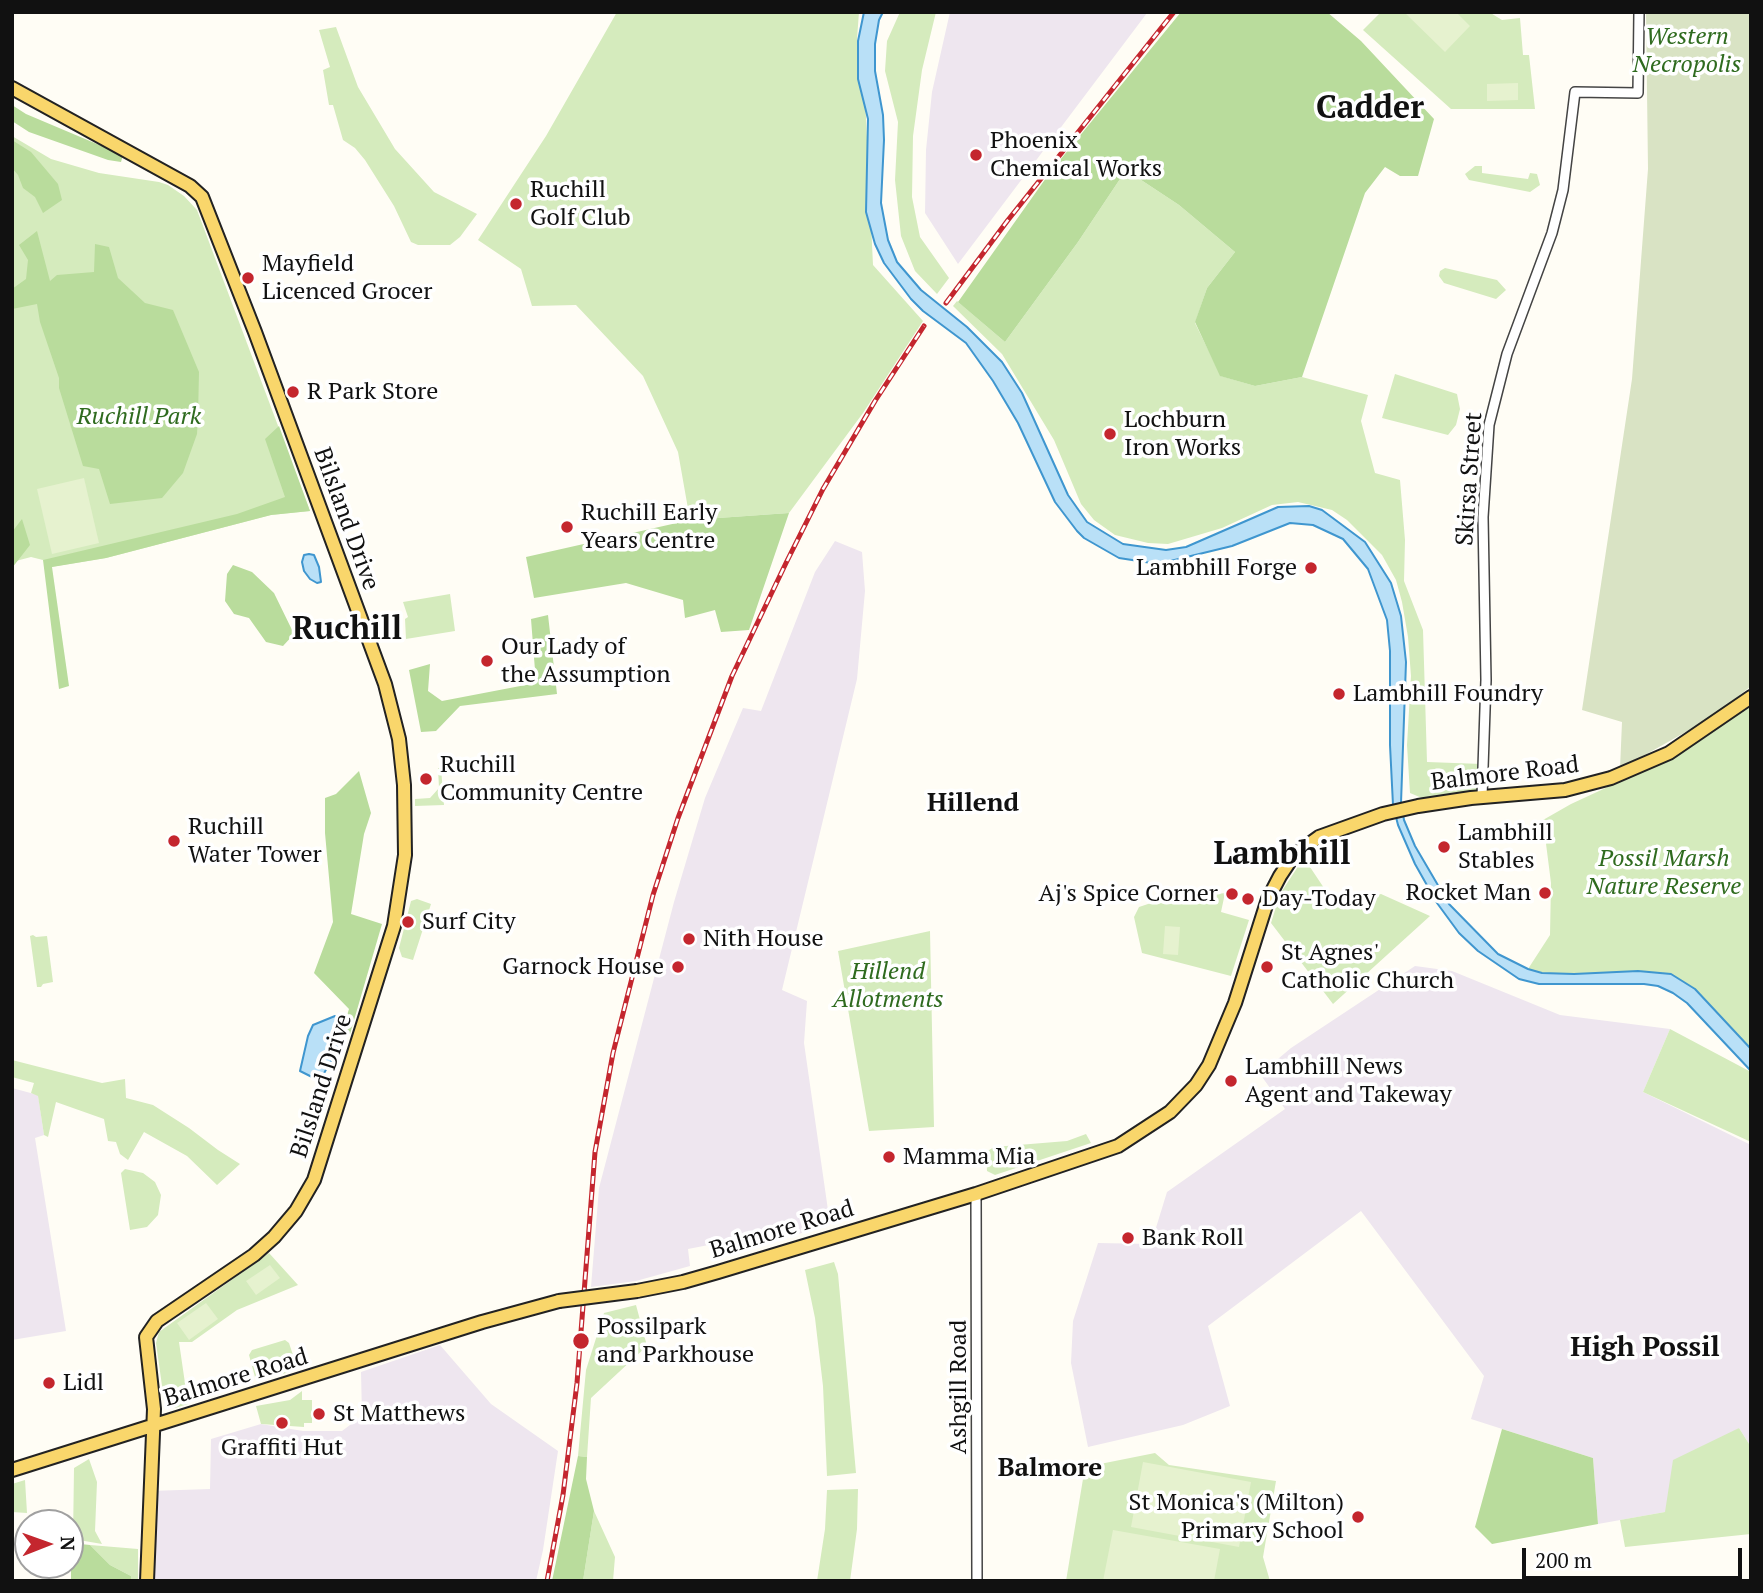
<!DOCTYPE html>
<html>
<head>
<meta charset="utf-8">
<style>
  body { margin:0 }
  #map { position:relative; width:1763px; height:1593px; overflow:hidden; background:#fffdf5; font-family:"PT Serif",serif }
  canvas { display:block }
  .frame { position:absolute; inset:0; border:14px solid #111; pointer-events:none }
  .north { position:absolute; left:14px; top:1509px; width:70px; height:70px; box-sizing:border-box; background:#fff; border:2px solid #a0a0a0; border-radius:50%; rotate:89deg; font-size:19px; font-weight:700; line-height:28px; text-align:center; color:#111 }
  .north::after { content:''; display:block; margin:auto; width:24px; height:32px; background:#c4262e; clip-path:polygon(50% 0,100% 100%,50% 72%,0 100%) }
  .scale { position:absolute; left:1522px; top:1548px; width:220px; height:32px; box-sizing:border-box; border:4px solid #111; border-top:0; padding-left:9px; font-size:21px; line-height:24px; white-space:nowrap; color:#111; -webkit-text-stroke:5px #fff; paint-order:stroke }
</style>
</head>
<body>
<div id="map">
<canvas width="1763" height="1593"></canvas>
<div class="frame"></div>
<div class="north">N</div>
<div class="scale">200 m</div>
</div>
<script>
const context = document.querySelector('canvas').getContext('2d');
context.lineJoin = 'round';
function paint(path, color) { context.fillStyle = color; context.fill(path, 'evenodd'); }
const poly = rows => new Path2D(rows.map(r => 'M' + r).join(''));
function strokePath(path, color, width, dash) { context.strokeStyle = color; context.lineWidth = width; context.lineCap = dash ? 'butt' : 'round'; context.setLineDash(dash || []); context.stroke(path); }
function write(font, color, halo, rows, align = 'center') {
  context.font = font + ' "PT Serif",serif'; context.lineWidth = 7; context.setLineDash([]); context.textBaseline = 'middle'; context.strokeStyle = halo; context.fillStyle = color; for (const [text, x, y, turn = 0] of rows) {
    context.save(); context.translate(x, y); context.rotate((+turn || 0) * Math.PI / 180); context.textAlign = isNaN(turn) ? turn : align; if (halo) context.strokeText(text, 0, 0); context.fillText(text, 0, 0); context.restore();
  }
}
const industrial = poly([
  [950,12,1147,13,958,264,925,213,926,150,932,92],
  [835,541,862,552,865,591,857,679,782,990,807,1001,804,1043,830,1224,729,1256,724,1242,688,1249,690,1266,636,1281,591,1287,599,1188,674,902,705,798,743,708,761,711,815,572],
  [1415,966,1452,971,1560,1015,1670,1029,1643,1092,1751,1145,1751,1447,1739,1428,1665,1512,1598,1524,1593,1458,1471,1419,1484,1376,1361,1211,1208,1326,1230,1406,1183,1425,1088,1447,1071,1363,1073,1321,1098,1243,1151,1244,1167,1192,1285,1109,1260,1074,1291,1048],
  [12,1088,38,1095,44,1135,35,1138,66,1331,12,1340],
  [440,1345,491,1404,558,1451,543,1550,536,1581,148,1581,150,1491,210,1489,211,1439,261,1424,303,1431,342,1431,362,1416,361,1372]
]);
const green = poly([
  [617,12,859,12,857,39,865,97,873,265,923,321,863,413,789,513,690,520,678,452,643,376,576,305,532,306,521,269,478,240,546,136],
  [900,12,936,12,922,70,913,136,912,197,920,237,949,278,937,294,915,271,901,236,895,180,898,122,885,71,887,41],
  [1381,12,1489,12,1502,20,1520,18,1523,55,1529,55,1535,109,1451,109,1363,30],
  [336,27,358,87,395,149,434,192,477,214,460,237,450,245,418,245,411,242,394,206,365,160,355,148,343,140,333,105,329,105,323,70,330,67,319,30],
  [12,136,51,159,99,173,159,182,168,185,184,196,197,210,310,511,271,515,106,558,51,567,43,560,31,557,12,562],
  [1475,166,1482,166,1482,173,1528,179,1530,173,1537,174,1540,185,1530,192,1469,180,1465,174],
  [1126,170,1179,205,1235,252,1207,288,1195,323,1221,376,1255,386,1302,377,1368,395,1361,421,1375,473,1400,480,1405,540,1404,581,1423,630,1427,762,1482,764,1481,794,1422,798,1410,793,1407,745,1411,676,1408,637,1402,602,1396,580,1382,555,1347,520,1332,510,1298,502,1272,505,1222,528,1168,544,1148,543,1115,535,1094,520,1081,504,1054,440,1002,354,953,306,957,301,1005,342,1078,242],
  [1445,268,1497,280,1506,290,1496,299,1444,283,1439,276,1440,271],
  [1395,374,1457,394,1460,409,1456,425,1448,435,1382,418],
  [450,594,455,631,406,639,405,619,408,617,403,602],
  [1751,699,1751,1049,1695,989,1638,971,1574,974,1542,973,1528,969,1550,935,1551,883,1543,820,1571,804,1664,761],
  [438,768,441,768,444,805,415,806,415,799,430,798,439,788],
  [1306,861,1336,906,1381,894,1430,916,1333,1004,1271,923,1280,894,1299,865],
  [1165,889,1181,899,1225,893,1221,912,1249,920,1231,976,1142,953,1134,917,1139,907,1160,900],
  [417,899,431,904,413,960,402,957,399,948,411,901],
  [930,931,934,1127,869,1131,838,951],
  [33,935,36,937,47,936,53,982,43,984,41,987,37,987,30,936],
  [1670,1029,1751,1072,1751,1142,1643,1092],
  [12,1060,102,1083,125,1079,126,1098,153,1105,189,1128,218,1150,240,1164,217,1185,187,1156,144,1132,128,1160,120,1154,116,1142,108,1141,104,1119,56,1102,48,1137,44,1135,38,1096,31,1093,34,1083,12,1077],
  [1086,1134,1091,1143,995,1175,987,1171,986,1152,994,1147,1067,1141],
  [125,1169,143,1173,155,1182,161,1195,158,1215,147,1227,130,1230,121,1173],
  [269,1253,298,1285,237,1310,192,1342,179,1342,188,1404,175,1408,164,1400,156,1343,159,1332],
  [834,1262,838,1274,856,1473,827,1476,823,1386,815,1318,805,1270],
  [636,1305,647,1346,591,1398,587,1457,578,1456,586,1370,604,1313],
  [285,1340,289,1343,296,1364,293,1371,261,1380,255,1377,249,1355,252,1350],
  [302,1391,302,1400,312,1400,312,1423,304,1423,304,1427,261,1424,256,1406,290,1400],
  [1739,1428,1751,1447,1751,1534,1625,1547,1620,1520,1665,1512,1673,1460],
  [1155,1453,1169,1465,1276,1481,1263,1557,1270,1581,1066,1581,1085,1467],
  [89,1459,97,1482,95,1531,102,1544,73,1539,74,1468],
  [25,1480,27,1513,12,1512,12,1484],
  [858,1489,857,1529,850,1581,817,1581,825,1529,827,1490],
  [594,1511,615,1557,613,1581,583,1581],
  [90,1545,138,1549,138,1581,131,1581,131,1576,110,1565]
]);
const forest = poly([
  [1181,12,1327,12,1361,41,1434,119,1418,176,1400,176,1385,167,1365,193,1302,377,1255,386,1220,376,1195,322,1207,288,1235,252,1179,205,1126,170,1078,242,1005,342,958,302,1051,171],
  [12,105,26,114,123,155,121,162,108,160,29,132,12,121],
  [12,140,31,152,58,184,62,200,43,213,35,197,23,188,18,175,12,168],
  [37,231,50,281,57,275,94,272,95,244,109,247,118,278,145,303,173,310,199,372,198,417,197,434,183,473,162,498,110,504,99,469,83,466,59,388,59,378,40,322,37,304,12,309,12,289,26,279,28,260,19,245],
  [279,426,310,511,271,515,106,558,52,567,69,686,59,689,43,560,237,514,285,497,265,439],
  [789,513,749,630,721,632,715,610,685,618,683,600,626,583,534,598,526,557,690,520],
  [22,519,30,545,12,568,12,532],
  [233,565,252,572,274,593,294,634,283,646,266,642,249,618,234,614,225,601,227,574],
  [548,615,557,694,460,706,436,731,421,732,409,670,430,664,428,691,442,701,536,683,531,619],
  [359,771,371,813,364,834,351,914,382,924,350,1034,342,1031,349,1009,314,973,333,922,325,833,325,798,336,794],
  [1502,1429,1593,1458,1598,1524,1492,1544,1475,1527],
  [578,1456,587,1457,586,1479,594,1511,583,1581,552,1581],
  [71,1543,90,1545,110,1565,131,1576,131,1581,71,1581]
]);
const cemetery = poly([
  [1646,12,1751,12,1751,686,1714,716,1620,769,1622,722,1582,710,1632,379,1648,169]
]);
const pitch = poly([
  [1404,12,1456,12,1470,26,1445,52],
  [1518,83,1518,100,1487,101,1487,84],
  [84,478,99,543,52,554,37,489],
  [1165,926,1180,927,1178,955,1163,954],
  [270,1265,280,1278,256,1295,246,1281],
  [206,1303,218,1319,189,1340,177,1323],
  [1143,1462,1251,1482,1239,1547,1131,1527],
  [1113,1530,1220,1549,1214,1581,1103,1581]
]);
const water = poly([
  [864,12,883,12,879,20,875,44,875,71,883,115,884,140,881,203,888,240,897,262,921,290,967,327,1002,362,1022,393,1068,495,1087,522,1123,544,1166,550,1186,547,1278,507,1309,506,1322,510,1365,542,1391,583,1401,616,1406,662,1401,803,1404,820,1415,846,1449,904,1498,954,1528,969,1542,973,1574,974,1638,971,1671,974,1695,989,1751,1049,1751,1071,1687,1003,1673,993,1658,986,1644,984,1539,984,1519,979,1478,951,1459,933,1437,903,1415,864,1398,825,1393,805,1390,745,1390,651,1387,620,1368,569,1343,539,1313,525,1290,523,1232,546,1158,564,1119,558,1084,538,1077,531,1055,502,1018,423,993,381,966,343,923,311,911,299,884,263,875,244,866,212,868,119,858,79,858,41,864,12],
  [309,554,314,555,319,567,321,582,317,583,310,579,304,571,302,562,304,555,309,554],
  [335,1016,341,1027,336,1052,323,1075,312,1077,300,1071,308,1036,313,1025,335,1016]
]);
const minor = poly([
  [1482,797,1486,680,1483,517,1489,425,1507,354,1552,233,1563,190,1575,92,1638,93,1639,12],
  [976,1194,977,1581]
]);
const major = poly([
  [12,88,190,186,202,197,255,332,385,684,399,739,404,785,405,855,394,926,314,1180,296,1211,274,1237,254,1255,157,1321,146,1337,154,1409,147,1581],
  [637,1291,683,1282,718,1272,976,1194,1118,1146,1170,1112,1196,1085,1209,1065,1235,1003,1268,899,1280,876,1294,855,1319,837,1383,814,1418,806,1471,798,1565,790,1611,778,1669,753,1751,697],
  [12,1470,482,1322,559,1301]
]);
const rail = poly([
  [946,303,1008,220,1174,12],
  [547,1581,563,1495,577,1383,595,1152,613,1053,653,895,678,818,732,676,786,563,823,489,875,401,924,326]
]);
const majorBridge = poly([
  [559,1301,637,1291]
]);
const markers = [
  [976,155,7,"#c4262e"],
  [516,204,7,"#c4262e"],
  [248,278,7,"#c4262e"],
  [293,392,7,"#c4262e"],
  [1110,434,7,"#c4262e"],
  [567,527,7,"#c4262e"],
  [1311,568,7,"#c4262e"],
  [487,661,7,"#c4262e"],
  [1339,694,7,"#c4262e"],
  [426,779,7,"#c4262e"],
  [174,841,7,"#c4262e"],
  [1444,847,7,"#c4262e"],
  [1545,893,7,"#c4262e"],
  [1232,894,7,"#c4262e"],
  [1248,899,7,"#c4262e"],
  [408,922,7,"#c4262e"],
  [689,939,7,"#c4262e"],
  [678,967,7,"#c4262e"],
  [1267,967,7,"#c4262e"],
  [1231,1081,7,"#c4262e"],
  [889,1157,7,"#c4262e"],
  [1128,1238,7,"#c4262e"],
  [581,1341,9,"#c4262e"],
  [49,1383,7,"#c4262e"],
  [319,1414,7,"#c4262e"],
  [282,1423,7,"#c4262e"],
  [1358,1517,7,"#c4262e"]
];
const parkNames = [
  ["Western",1687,37],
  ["Necropolis",1687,65],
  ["Ruchill Park",139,417],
  ["Possil Marsh",1664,859],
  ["Nature Reserve",1664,887],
  ["Hillend",888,972],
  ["Allotments",888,1000]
];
const poiNames = [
  ["Phoenix",990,141],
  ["Chemical Works",990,169],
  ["Ruchill",530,190],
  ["Golf Club",530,218],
  ["Mayfield",262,264],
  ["Licenced Grocer",262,292],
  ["R Park Store",307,392],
  ["Lochburn",1124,420],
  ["Iron Works",1124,448],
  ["Ruchill Early",581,513],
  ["Years Centre",581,541],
  ["Lambhill Forge",1297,568,"right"],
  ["Our Lady of",501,647],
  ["the Assumption",501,675],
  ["Lambhill Foundry",1353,694],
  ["Ruchill",440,765],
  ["Community Centre",440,793],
  ["Ruchill",188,827],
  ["Water Tower",188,855],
  ["Lambhill",1458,833],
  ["Stables",1458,861],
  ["Rocket Man",1531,893,"right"],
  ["Aj's Spice Corner",1218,894,"right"],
  ["Day-Today",1262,899],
  ["Surf City",422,922],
  ["Nith House",703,939],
  ["St Agnes'",1281,953],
  ["Catholic Church",1281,981],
  ["Garnock House",664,967,"right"],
  ["Lambhill News",1245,1067],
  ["Agent and Takeway",1245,1095],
  ["Mamma Mia",903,1157],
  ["Bank Roll",1142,1238],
  ["Possilpark",597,1327],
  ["and Parkhouse",597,1355],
  ["Lidl",63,1383],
  ["St Matthews",333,1414],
  ["Graffiti Hut",282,1448,"center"],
  ["St Monica's (Milton)",1344,1503,"right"],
  ["Primary School",1344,1531,"right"]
];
const streetNames = [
  ["Skirsa Street",1470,479,-86],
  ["Bilsland Drive",346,519,70],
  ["Balmore Road",1505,774,-7],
  ["Bilsland Drive",322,1086,-72],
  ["Balmore Road",782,1230,-17],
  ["Balmore Road",236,1378,-17],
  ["Ashgill Road",959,1387,-90]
];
const neighbourhoodNames = [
  ["Hillend",973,804],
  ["Balmore",1050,1469]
];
const quarterNames = [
  ["High Possil",1645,1348]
];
const districtNames = [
  ["Cadder",1370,109],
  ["Ruchill",347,630],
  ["Lambhill",1282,855]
];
paint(industrial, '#eee6ef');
paint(green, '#d5ebbd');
paint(forest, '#b9dc9c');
paint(cemetery, '#d9e3c4');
paint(pitch, '#e6f2cf');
paint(water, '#b9e0f7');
strokePath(water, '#3f96cf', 2);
strokePath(minor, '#444', 12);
strokePath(major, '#222', 16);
strokePath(minor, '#fff', 9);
strokePath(major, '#f9d66b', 12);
strokePath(rail, '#c4262e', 5);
strokePath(rail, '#fff', 2.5, [8]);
strokePath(majorBridge, '#222', 16, []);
strokePath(majorBridge, '#f9d66b', 12);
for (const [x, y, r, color] of markers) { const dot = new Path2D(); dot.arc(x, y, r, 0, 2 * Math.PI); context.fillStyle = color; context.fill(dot); strokePath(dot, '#fff', 2.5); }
write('italic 24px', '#2f6b1f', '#fff', parkNames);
write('24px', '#111', '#fff', poiNames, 'left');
write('24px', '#111', '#fff', streetNames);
write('bold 26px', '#111', '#fff', neighbourhoodNames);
write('bold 28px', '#111', '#fff', quarterNames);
write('bold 32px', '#111', '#fff', districtNames);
</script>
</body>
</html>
